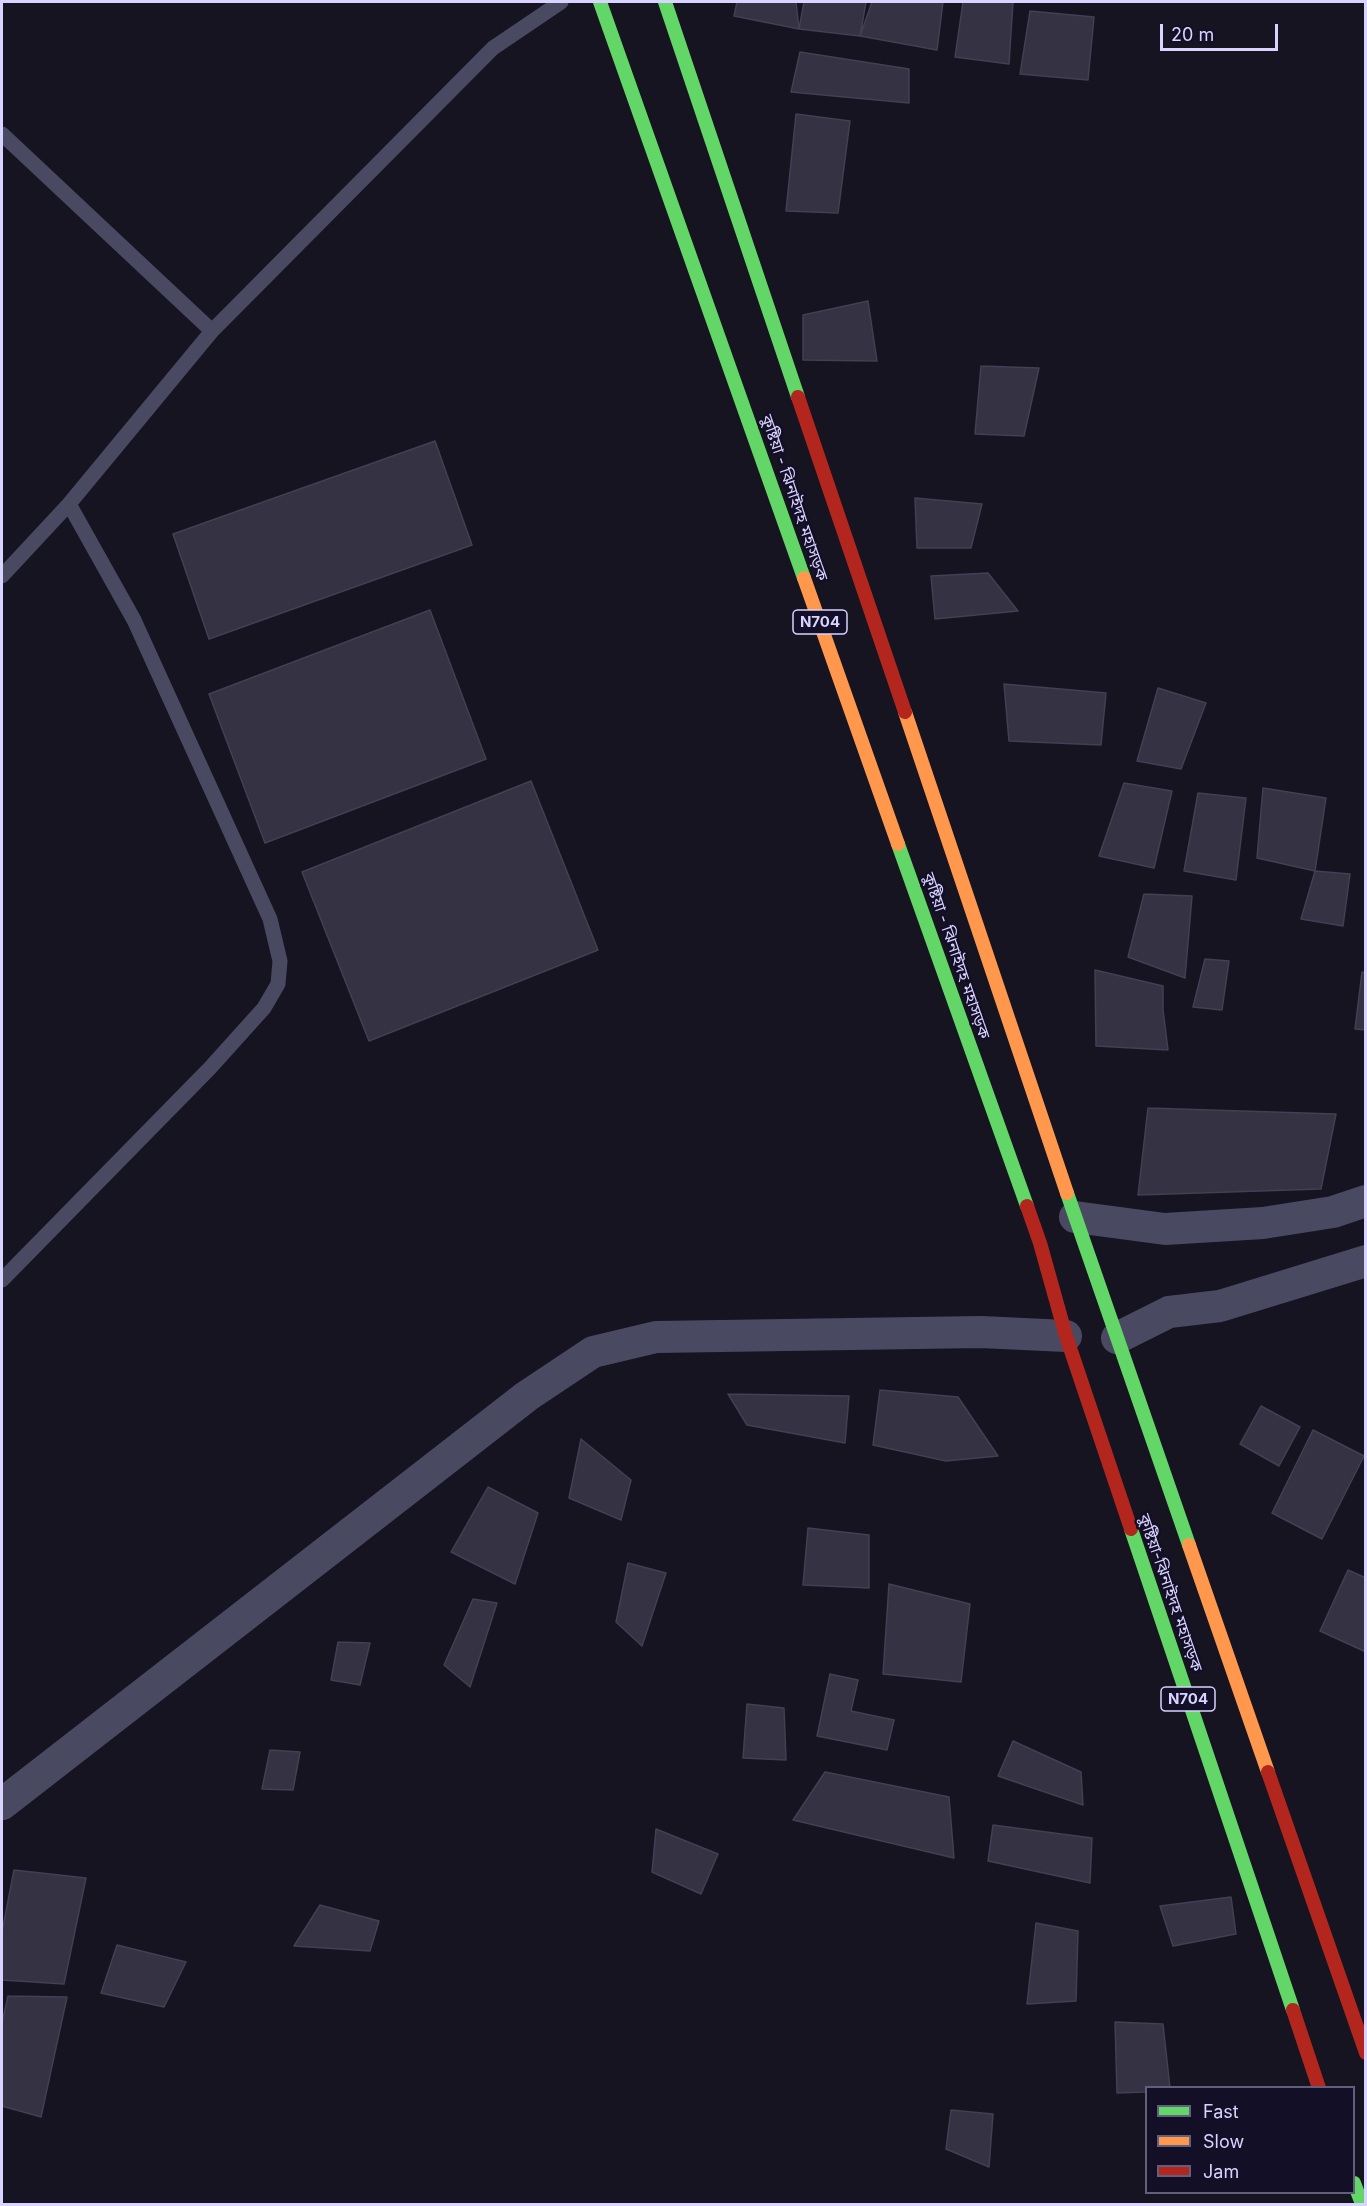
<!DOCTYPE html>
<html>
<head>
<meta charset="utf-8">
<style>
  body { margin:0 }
  #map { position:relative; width:1367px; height:2206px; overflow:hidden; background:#161421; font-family:Inter,sans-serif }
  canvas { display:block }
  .frame { position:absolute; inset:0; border:3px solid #d9d4ff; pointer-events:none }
  .legend { position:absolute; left:1145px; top:2086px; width:210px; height:108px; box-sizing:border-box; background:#130f26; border:2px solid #625e7d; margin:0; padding:8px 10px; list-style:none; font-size:18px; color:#d9d4ff }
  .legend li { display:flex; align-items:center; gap:12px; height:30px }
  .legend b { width:30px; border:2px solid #625e7d }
  .scale { position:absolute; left:1160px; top:24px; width:118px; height:27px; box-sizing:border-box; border:3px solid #d9d4ff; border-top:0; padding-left:8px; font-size:18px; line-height:21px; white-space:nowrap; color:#d9d4ff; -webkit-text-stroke:4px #130f26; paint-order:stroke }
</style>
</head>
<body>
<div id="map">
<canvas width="1367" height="2206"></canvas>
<div class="frame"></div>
<ul class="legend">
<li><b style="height:8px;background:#63d668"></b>Fast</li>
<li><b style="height:8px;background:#ff974d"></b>Slow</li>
<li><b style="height:8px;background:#b3261e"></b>Jam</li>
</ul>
<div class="scale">20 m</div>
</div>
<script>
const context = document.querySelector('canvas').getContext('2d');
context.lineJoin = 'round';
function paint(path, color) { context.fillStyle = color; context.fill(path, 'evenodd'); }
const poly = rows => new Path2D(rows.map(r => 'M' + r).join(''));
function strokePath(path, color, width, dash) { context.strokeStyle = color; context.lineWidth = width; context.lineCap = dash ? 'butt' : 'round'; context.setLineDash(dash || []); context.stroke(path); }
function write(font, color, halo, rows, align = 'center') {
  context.font = font + ' Inter,"Noto Sans Bengali",sans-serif'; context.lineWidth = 5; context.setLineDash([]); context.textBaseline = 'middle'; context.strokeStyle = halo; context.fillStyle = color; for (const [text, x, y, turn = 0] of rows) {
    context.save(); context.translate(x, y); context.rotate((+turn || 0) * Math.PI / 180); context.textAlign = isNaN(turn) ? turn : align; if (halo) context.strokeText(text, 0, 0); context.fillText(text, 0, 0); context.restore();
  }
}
const building = poly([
  [737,2,796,2,799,29,734,16,737,2],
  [804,2,866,2,860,36,799,29,804,2],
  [872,2,943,2,937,50,860,36,872,2],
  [963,2,1013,2,1009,64,955,57,963,2],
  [1030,11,1094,17,1088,80,1020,74,1030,11],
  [800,52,909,69,909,103,791,92,800,52],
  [796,114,850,121,838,213,786,211,796,114],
  [868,301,877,361,803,360,803,315,868,301],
  [981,366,1039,368,1024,436,975,434,981,366],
  [435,441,472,545,209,639,173,534,435,441],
  [915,498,982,504,971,548,917,548,915,498],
  [988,573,1018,611,935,619,931,576,988,573],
  [430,610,486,759,265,843,209,694,430,610],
  [1004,684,1106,693,1101,745,1009,741,1004,684],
  [1158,688,1206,703,1181,769,1137,761,1158,688],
  [531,781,598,950,369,1041,302,872,531,781],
  [1124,783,1172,791,1154,868,1099,856,1124,783],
  [1263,788,1326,798,1315,871,1257,858,1263,788],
  [1198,793,1246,798,1236,880,1184,871,1198,793],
  [1315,871,1350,874,1343,926,1301,919,1315,871],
  [1144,894,1192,896,1185,978,1128,957,1144,894],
  [1205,959,1229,961,1222,1010,1193,1007,1205,959],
  [1095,970,1163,986,1163,1010,1168,1050,1096,1046,1095,970],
  [1362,972,1366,973,1366,1030,1355,1029,1362,972],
  [1148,1108,1336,1114,1321,1189,1138,1195,1148,1108],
  [880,1390,958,1397,998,1456,946,1461,873,1445,880,1390],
  [728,1394,849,1396,845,1443,747,1425,728,1394],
  [1261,1406,1300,1427,1279,1466,1240,1444,1261,1406],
  [1313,1430,1364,1456,1322,1539,1272,1513,1313,1430],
  [581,1439,631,1480,621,1520,569,1498,581,1439],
  [488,1487,538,1513,515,1584,451,1552,488,1487],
  [808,1528,869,1535,869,1588,803,1585,808,1528],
  [628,1563,666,1573,642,1646,616,1622,628,1563],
  [1348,1570,1366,1578,1366,1652,1320,1631,1348,1570],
  [889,1584,970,1604,961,1682,883,1674,889,1584],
  [473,1599,497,1603,470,1687,444,1665,473,1599],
  [338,1642,370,1643,360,1685,331,1680,338,1642],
  [830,1674,858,1680,851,1711,894,1720,887,1750,817,1736,830,1674],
  [747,1704,784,1708,786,1760,743,1758,747,1704],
  [1013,1741,1081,1772,1083,1805,998,1776,1013,1741],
  [270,1750,300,1752,293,1790,262,1789,270,1750],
  [825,1772,949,1797,954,1858,793,1820,825,1772],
  [993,1825,1092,1838,1090,1883,988,1861,993,1825],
  [656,1829,718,1854,701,1894,652,1872,656,1829],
  [14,1870,86,1878,64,1984,2,1980,2,1932,14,1870],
  [1231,1897,1236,1934,1173,1946,1160,1906,1231,1897],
  [320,1905,379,1921,370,1951,294,1946,320,1905],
  [1036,1923,1078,1931,1076,2001,1027,2004,1036,1923],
  [117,1945,186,1962,164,2007,101,1993,117,1945],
  [8,1996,67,1997,41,2117,2,2106,2,2023,8,1996],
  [1115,2022,1163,2024,1170,2088,1146,2088,1146,2092,1117,2093,1115,2022],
  [951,2110,993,2114,989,2167,946,2149,951,2110]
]);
const lane = poly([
  [2,134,212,331],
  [2,576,69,504,212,331,493,48,561,2],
  [2,1280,210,1068,264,1008,278,984,280,961,270,919,134,620,69,504]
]);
const street = poly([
  [1075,1217,1165,1229,1263,1223,1333,1212,1366,1201],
  [1117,1338,1169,1312,1220,1306,1366,1261],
  [2,1804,527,1396,593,1352,656,1337,981,1332,1066,1336]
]);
const fast = poly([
  [600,2,804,578],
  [665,2,798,397],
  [898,844,1027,1206],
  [1067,1193,1189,1545],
  [1131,1529,1293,2010],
  [1354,2183,1362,2204]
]);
const slow = poly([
  [804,578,898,844],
  [905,712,1067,1193],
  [1189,1545,1268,1772]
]);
const jam = poly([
  [798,397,905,712],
  [1027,1206,1040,1243,1066,1336,1131,1529],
  [1268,1772,1366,2053],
  [1293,2010,1319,2088]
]);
const shields = [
  [820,622,54],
  [1188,1699,54]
];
const shieldNames = [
  ["N704",820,622],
  ["N704",1188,1699]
];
const streetNames = [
  ["কুষ্টিয়া - ঝিনাইদহ মহাসড়ক",794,498,71],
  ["কুষ্টিয়া - ঝিনাইদহ মহাসড়ক",956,956,71],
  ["কুষ্টিয়া-ঝিনাইদহ মহাসড়ক",1170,1593,71]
];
paint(building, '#343243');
strokePath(building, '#433f54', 1.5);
strokePath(lane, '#4a4962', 15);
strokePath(street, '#4a4962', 32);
strokePath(fast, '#63d668', 14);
strokePath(slow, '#ff974d', 14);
strokePath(jam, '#b3261e', 14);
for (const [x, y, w] of shields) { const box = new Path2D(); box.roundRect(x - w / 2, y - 12, w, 24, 4.5); context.fillStyle = '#130f26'; context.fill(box); strokePath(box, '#d9d4ff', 1.5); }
write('bold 15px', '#d9d4ff', null, shieldNames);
write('16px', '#d9d4ff', '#130f26', streetNames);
</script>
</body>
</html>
